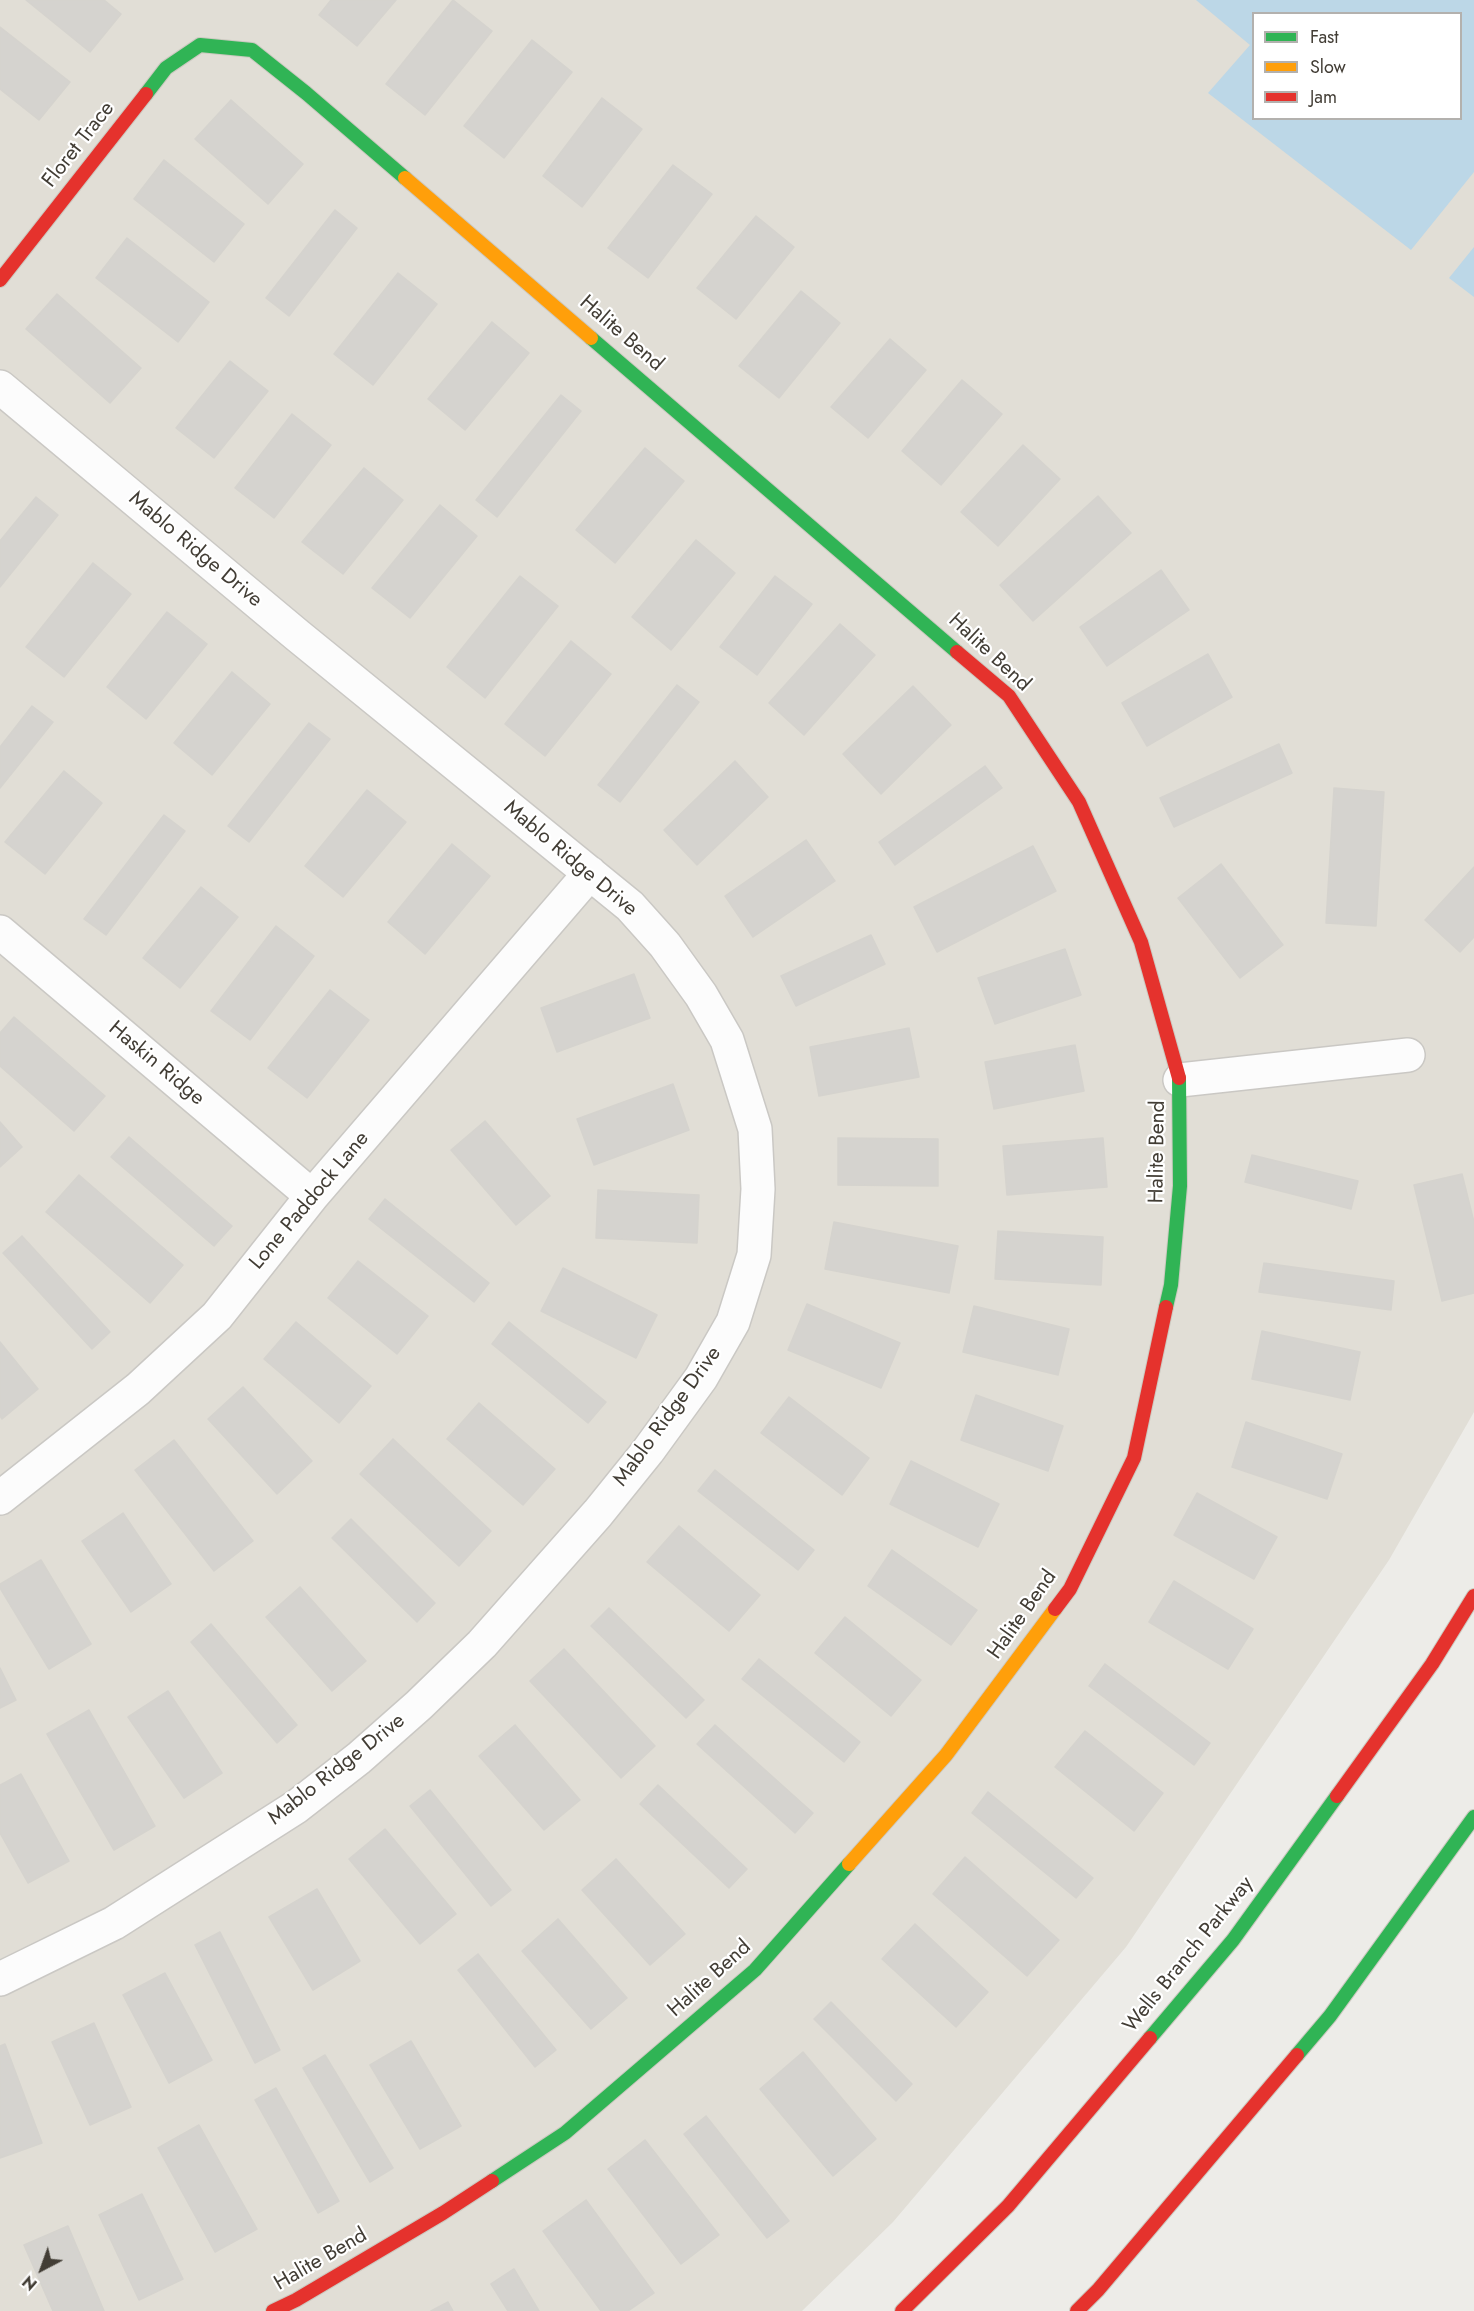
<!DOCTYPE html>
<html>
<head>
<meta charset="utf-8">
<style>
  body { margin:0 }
  #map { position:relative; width:1474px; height:2311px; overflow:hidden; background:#edece8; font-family:Jost,sans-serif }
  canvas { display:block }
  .legend { position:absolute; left:1252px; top:12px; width:210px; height:108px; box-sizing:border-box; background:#fff; border:2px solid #b3b1ae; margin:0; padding:8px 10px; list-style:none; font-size:18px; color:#423d35 }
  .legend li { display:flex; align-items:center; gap:12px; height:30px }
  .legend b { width:30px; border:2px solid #b3b1ae }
  .north { position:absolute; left:12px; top:2239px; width:60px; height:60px; -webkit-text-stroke:4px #fff; paint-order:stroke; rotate:221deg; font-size:16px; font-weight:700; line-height:24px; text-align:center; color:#423d35 }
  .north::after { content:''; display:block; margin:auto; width:21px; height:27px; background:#423d35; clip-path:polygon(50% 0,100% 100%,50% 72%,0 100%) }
</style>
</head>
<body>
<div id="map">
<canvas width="1474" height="2311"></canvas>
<ul class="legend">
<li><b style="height:8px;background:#30b455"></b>Fast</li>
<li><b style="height:8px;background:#ff9f0a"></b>Slow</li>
<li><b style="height:8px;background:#e5322d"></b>Jam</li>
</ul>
<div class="north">N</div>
</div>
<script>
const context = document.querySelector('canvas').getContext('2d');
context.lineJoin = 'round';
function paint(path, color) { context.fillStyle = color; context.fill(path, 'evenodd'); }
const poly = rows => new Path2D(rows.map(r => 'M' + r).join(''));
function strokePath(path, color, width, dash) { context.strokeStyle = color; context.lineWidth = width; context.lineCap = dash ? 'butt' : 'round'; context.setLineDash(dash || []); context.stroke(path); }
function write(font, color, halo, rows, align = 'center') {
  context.font = font + ' Jost,sans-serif'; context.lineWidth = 4.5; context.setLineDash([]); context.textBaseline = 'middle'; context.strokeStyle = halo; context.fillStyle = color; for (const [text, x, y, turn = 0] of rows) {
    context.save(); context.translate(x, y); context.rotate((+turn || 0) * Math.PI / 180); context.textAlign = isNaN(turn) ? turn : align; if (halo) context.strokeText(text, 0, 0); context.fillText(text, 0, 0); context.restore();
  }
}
const residential = poly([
  [0,0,1474,0,1474,1412,1389,1560,1126,1947,893,2222,802,2311,0,2311],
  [1254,14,1460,14,1460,118,1254,118]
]);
const water = poly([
  [1196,0,1474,0,1474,172,1411,250,1208,93,1250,45],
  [1254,14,1460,14,1460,118,1254,118],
  [1474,247,1474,297,1449,278]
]);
const building = poly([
  [26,0,104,0,121,14,90,52,26,0],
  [331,0,396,0,357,46,319,15,331,0],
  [453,0,492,31,425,115,386,84,453,0],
  [0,27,70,82,39,120,0,89,0,27],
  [532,40,572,72,504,158,464,126,532,40],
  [602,98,642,129,582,207,543,176,602,98],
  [231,100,303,164,268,204,195,139,231,100],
  [164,160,244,224,214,262,134,199,164,160],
  [673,165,712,194,648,278,608,248,673,165],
  [335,210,357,228,289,316,266,298,335,210],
  [756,216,794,247,736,319,697,288,756,216],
  [127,238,209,302,178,342,96,278,127,238],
  [398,273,437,304,373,385,334,354,398,273],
  [801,291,840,323,779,398,739,366,801,291],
  [57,294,141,368,110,403,26,329,57,294],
  [492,322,529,353,465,430,428,399,492,322],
  [890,339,926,370,868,438,831,407,890,339],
  [230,361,268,391,214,458,176,428,230,361],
  [962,380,1002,414,941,485,902,451,962,380],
  [561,395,581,411,497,517,476,500,561,395],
  [292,414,331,445,274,518,235,488,292,414],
  [1023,445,1060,479,998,546,961,512,1023,445],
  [645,448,684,481,615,563,576,530,645,448],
  [364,468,403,500,343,574,302,542,364,468],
  [1098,496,1131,533,1033,621,1000,585,1098,496],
  [36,497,58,515,0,587,0,541,36,497],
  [440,505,477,536,410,618,372,588,440,505],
  [696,540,735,573,671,650,632,617,696,540],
  [93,563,131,594,64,677,26,647,93,563],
  [1161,570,1189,610,1107,666,1080,627,1161,570],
  [520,576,558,606,485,698,447,667,520,576],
  [775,576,812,604,757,675,720,647,775,576],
  [167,612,207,644,146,719,107,687,167,612],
  [840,624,875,655,804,735,769,703,840,624],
  [571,641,611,674,545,756,505,724,571,641],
  [1208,654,1232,697,1147,746,1122,703,1208,654],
  [232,672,270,704,212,775,174,743,232,672],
  [677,685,699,702,620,802,598,785,677,685],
  [913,686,951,725,881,794,843,754,913,686],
  [32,706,53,722,0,788,0,747,32,706],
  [309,723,330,739,249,842,228,826,309,723],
  [1279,744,1292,773,1174,827,1160,798,1279,744],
  [735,761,768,797,697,865,664,830,735,761],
  [985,766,1002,788,895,865,879,842,985,766],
  [64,771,102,803,45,874,5,842,64,771],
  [1334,788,1384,792,1376,926,1326,923,1334,788],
  [367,790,406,822,343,897,305,866,367,790],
  [164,815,185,831,106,935,84,919,164,815],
  [806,840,835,881,753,937,725,896,806,840],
  [452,844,490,876,425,954,388,922,452,844],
  [1033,846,1056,891,937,952,914,907,1033,846],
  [1221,864,1283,945,1240,978,1178,898,1221,864],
  [1474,867,1474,937,1460,952,1425,920,1474,867],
  [201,887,238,917,180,988,143,958,201,887],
  [276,926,314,956,250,1040,211,1011,276,926],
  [871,935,885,964,796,1006,781,976,871,935],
  [1065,949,1081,995,995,1024,978,978,1065,949],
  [634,974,650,1018,557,1052,541,1008,634,974],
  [330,990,369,1020,307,1098,268,1068,330,990],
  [14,1017,105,1096,74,1131,0,1066,0,1033,14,1017],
  [909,1028,919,1077,819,1096,810,1047,909,1028],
  [1075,1045,1084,1091,994,1109,985,1062,1075,1045],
  [673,1084,689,1130,594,1165,577,1119,673,1084],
  [485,1121,550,1196,516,1225,451,1150,485,1121],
  [0,1122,22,1147,0,1167,0,1122],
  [129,1137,232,1226,214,1246,111,1157,129,1137],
  [838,1138,938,1139,938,1186,838,1185,838,1138],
  [1103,1138,1107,1187,1007,1195,1003,1146,1103,1138],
  [1252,1155,1358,1181,1351,1209,1245,1182,1252,1155],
  [1462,1174,1474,1222,1474,1293,1442,1301,1414,1185,1462,1174],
  [79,1175,183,1265,150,1303,46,1212,79,1175],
  [598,1190,699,1195,697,1243,596,1238,598,1190],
  [385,1199,489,1283,474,1302,369,1219,385,1199],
  [834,1222,958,1246,949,1293,825,1269,834,1222],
  [998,1231,1103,1237,1101,1285,995,1279,998,1231],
  [22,1236,110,1332,92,1349,3,1253,22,1236],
  [358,1261,428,1316,397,1354,328,1298,358,1261],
  [1264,1263,1394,1281,1391,1310,1259,1292,1264,1263],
  [563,1268,657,1315,636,1358,541,1311,563,1268],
  [807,1304,900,1343,881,1388,788,1350,807,1304],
  [974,1306,1069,1329,1058,1375,963,1352,974,1306],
  [296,1322,371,1386,339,1423,264,1359,296,1322],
  [509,1322,606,1402,588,1423,492,1344,509,1322],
  [1262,1331,1360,1352,1350,1400,1252,1379,1262,1331],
  [0,1342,38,1389,2,1419,0,1416,0,1342],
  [243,1387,312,1461,277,1494,208,1419,243,1387],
  [976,1395,1063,1426,1048,1471,961,1440,976,1395],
  [789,1397,869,1458,842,1495,761,1433,789,1397],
  [479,1403,555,1469,523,1505,447,1439,479,1403],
  [1246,1422,1342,1454,1327,1499,1232,1467,1246,1422],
  [393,1439,491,1531,459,1566,360,1474,393,1439],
  [174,1440,253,1541,214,1571,135,1470,174,1440],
  [911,1461,999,1504,978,1547,890,1504,911,1461],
  [715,1470,814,1550,798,1570,698,1491,715,1470],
  [1197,1493,1277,1537,1254,1579,1174,1535,1197,1493],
  [123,1513,171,1584,131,1612,82,1541,123,1513],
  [351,1519,435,1603,417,1622,332,1538,351,1519],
  [679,1526,760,1595,729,1631,647,1562,679,1526],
  [892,1550,977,1610,951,1645,868,1586,892,1550],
  [41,1560,91,1644,49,1669,0,1588,0,1584,41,1560],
  [1174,1581,1253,1629,1228,1669,1149,1622,1174,1581],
  [300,1587,366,1661,332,1691,266,1617,300,1587],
  [609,1608,704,1700,686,1718,591,1626,609,1608],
  [845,1617,921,1680,891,1716,815,1653,845,1617],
  [211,1624,297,1725,277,1743,191,1642,211,1624],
  [564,1649,655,1746,621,1778,530,1681,564,1649],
  [759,1659,860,1742,844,1762,742,1679,759,1659],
  [1105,1664,1210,1743,1194,1765,1089,1686,1105,1664],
  [0,1668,16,1700,0,1708,0,1668],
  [168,1691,222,1773,184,1798,128,1717,168,1691],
  [89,1710,155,1826,114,1850,47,1734,89,1710],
  [515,1725,580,1800,544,1830,479,1756,515,1725],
  [715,1725,813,1813,795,1833,697,1744,715,1725],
  [1085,1731,1163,1793,1134,1831,1055,1767,1085,1731],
  [21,1774,69,1861,28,1883,0,1833,0,1785,21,1774],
  [658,1785,747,1869,729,1888,640,1804,658,1785],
  [430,1790,511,1890,491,1906,410,1806,430,1790],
  [988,1792,1093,1878,1076,1898,972,1813,988,1792],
  [385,1829,456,1914,420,1944,349,1859,385,1829],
  [965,1857,1059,1940,1027,1976,933,1894,965,1857],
  [616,1859,685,1934,650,1965,582,1890,616,1859],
  [317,1889,360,1961,313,1990,269,1917,317,1889],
  [558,1919,627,1998,591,2029,522,1951,558,1919],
  [915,1924,988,1992,956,2027,882,1959,915,1924],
  [220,1932,280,2050,255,2063,195,1945,220,1932],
  [478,1954,556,2050,535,2067,458,1970,478,1954],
  [165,1973,212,2060,169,2083,123,1995,165,1973],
  [831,2002,912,2084,896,2101,814,2019,831,2002],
  [94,2023,131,2107,90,2125,52,2042,94,2023],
  [411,2041,461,2126,420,2149,370,2065,411,2041],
  [5,2044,42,2143,0,2158,0,2046,5,2044],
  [803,2052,876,2139,833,2176,760,2089,803,2052],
  [325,2055,393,2168,370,2182,303,2068,325,2055],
  [276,2088,339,2201,318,2213,255,2100,276,2088],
  [706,2116,789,2221,767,2238,684,2134,706,2116],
  [199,2125,257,2229,215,2252,158,2148,199,2125],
  [645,2140,719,2235,681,2264,608,2169,645,2140],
  [142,2194,183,2279,139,2300,99,2215,142,2194],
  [586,2200,654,2293,628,2311,601,2311,543,2231,586,2200],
  [68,2226,104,2311,53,2311,24,2245,68,2226],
  [514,2269,539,2311,508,2311,491,2284,514,2269],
  [448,2302,453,2311,431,2311,448,2302]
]);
const street = poly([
  [0,387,297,635,630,906,665,945,701,995,727,1040,755,1129,758,1189,754,1255,733,1322,701,1378,648,1451,598,1513,482,1644,419,1705,359,1758,296,1807,114,1923,0,1979],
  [0,932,312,1196],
  [1180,1080,1408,1055],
  [0,1498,138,1389,217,1316,312,1196,590,873]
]);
const fast = poly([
  [146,94,166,68,200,45,252,50,306,93,405,178],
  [591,338,957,652],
  [1166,1307,1171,1285,1180,1186,1179,1078],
  [1150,2038,1233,1940,1337,1796],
  [1297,2055,1330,2016,1474,1817],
  [492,2181,565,2133,755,1970,849,1864]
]);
const slow = poly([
  [405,178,591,338],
  [849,1864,946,1755,1055,1609]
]);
const jam = poly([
  [0,280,146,94],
  [957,652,1009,696,1079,802,1141,942,1179,1078],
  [1055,1609,1070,1589,1134,1458,1166,1307],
  [1337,1796,1432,1664,1474,1596],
  [273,2311,296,2300,443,2213,492,2181],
  [902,2311,1008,2206,1150,2038],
  [1077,2311,1098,2290,1297,2055]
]);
const streetNames = [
  ["Floret Trace",79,145,-52],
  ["Halite Bend",621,334,41],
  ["Mablo Ridge Drive",195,550,40],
  ["Halite Bend",989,653,43],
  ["Mablo Ridge Drive",570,859,40],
  ["Haskin Ridge",156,1064,40],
  ["Halite Bend",1158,1152,-89],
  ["Lone Paddock Lane",310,1201,-50],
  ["Mablo Ridge Drive",668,1417,-54],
  ["Halite Bend",1023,1615,-55],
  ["Mablo Ridge Drive",337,1770,-38],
  ["Wells Branch Parkway",1189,1955,-51],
  ["Halite Bend",710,1979,-42],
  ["Halite Bend",321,2260,-30]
];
paint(residential, '#e1ded6');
paint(water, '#bcd7e7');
paint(building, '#d5d3cf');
strokePath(building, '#d5d3ce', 1.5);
strokePath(street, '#cac8c4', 36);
strokePath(fast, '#ccc9c0', 16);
strokePath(slow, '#ccc9c0', 16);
strokePath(jam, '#ccc9c0', 16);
strokePath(street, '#fcfcfc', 33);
strokePath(fast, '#30b455', 14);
strokePath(slow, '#ff9f0a', 14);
strokePath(jam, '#e5322d', 14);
write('21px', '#423d35', '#fff', streetNames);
</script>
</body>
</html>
